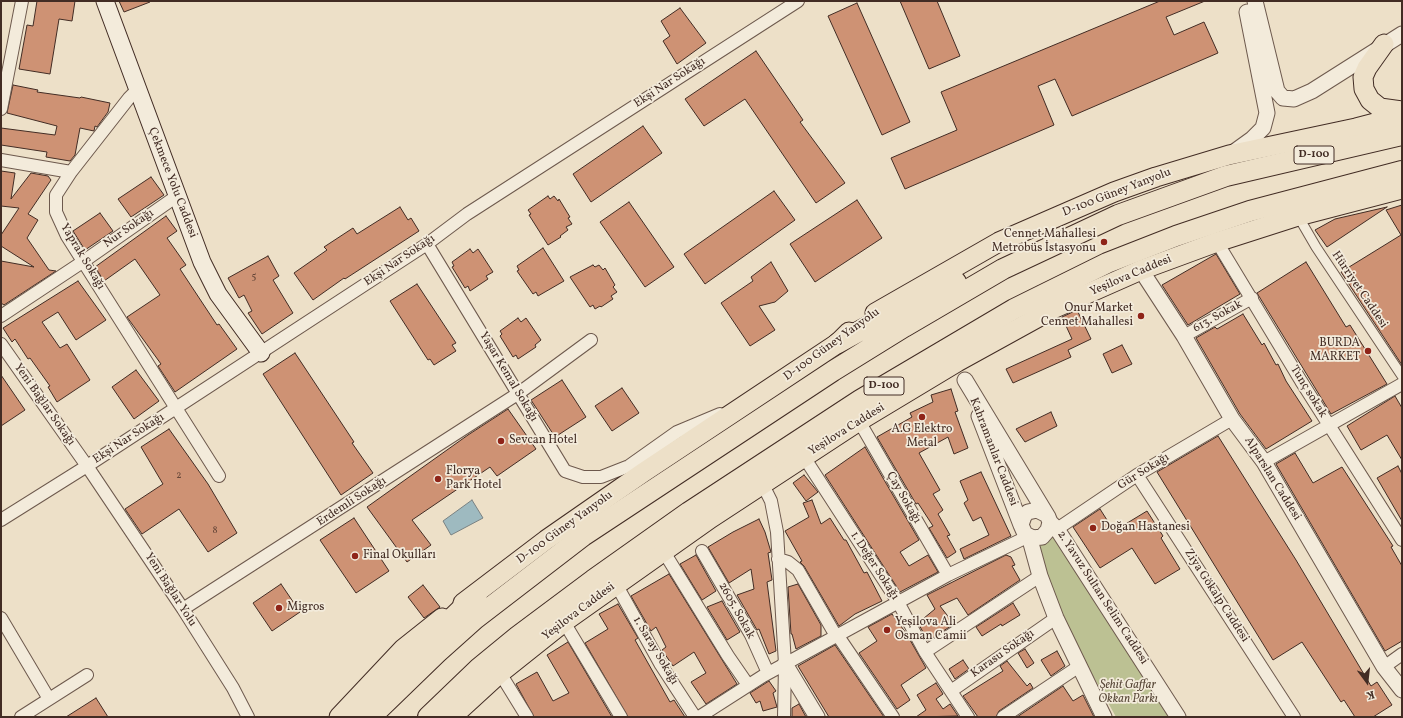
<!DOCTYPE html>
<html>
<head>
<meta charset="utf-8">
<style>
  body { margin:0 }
  #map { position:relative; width:1403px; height:718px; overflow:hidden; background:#ede0c8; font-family:Vollkorn,serif }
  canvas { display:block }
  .frame { position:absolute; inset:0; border:2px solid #422c24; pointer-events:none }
  .north { position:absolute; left:1347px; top:662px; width:40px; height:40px; -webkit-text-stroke:3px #f3ebdb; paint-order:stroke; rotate:165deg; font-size:11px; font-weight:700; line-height:16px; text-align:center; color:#422c24 }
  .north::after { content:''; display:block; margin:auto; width:14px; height:18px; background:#422c24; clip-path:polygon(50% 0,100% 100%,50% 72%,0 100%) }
</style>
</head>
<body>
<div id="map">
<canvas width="1403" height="718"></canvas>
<div class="frame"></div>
<div class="north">K</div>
</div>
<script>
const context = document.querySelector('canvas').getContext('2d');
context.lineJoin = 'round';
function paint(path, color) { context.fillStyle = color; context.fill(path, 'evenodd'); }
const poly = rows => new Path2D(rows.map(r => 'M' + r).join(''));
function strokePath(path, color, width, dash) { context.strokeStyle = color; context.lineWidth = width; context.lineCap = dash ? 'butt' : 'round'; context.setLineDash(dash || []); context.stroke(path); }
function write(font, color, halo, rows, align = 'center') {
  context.font = font + ' Vollkorn,serif'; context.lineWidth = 3.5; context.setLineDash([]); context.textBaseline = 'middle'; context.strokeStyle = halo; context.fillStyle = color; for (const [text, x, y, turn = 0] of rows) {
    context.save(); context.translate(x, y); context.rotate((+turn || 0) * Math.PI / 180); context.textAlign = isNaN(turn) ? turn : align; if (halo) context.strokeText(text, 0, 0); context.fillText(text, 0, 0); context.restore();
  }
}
const green = poly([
  [1054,532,1169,717,1116,717,1046,591,1031,544]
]);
const water = poly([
  [472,500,483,518,451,535,443,521,472,500]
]);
const building = poly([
  [37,1,75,1,72,21,59,19,50,74,19,69,27,25,33,26,37,1],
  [119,1,150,1,150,2,124,12,119,1],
  [900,1,937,1,960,56,929,69,900,1],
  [1160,1,1205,1,1166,17,1174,35,1204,22,1218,53,1072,116,1055,79,1038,86,1054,125,905,189,891,158,957,130,941,92,1160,1],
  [857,3,910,122,882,135,828,16,857,3],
  [680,8,706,43,677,64,663,41,670,36,661,21,680,8],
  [756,51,803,120,800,122,845,183,816,203,745,99,704,126,685,99,756,51],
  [13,85,38,90,37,92,80,98,81,97,110,103,108,112,97,127,95,126,94,131,80,128,75,155,70,161,46,157,47,152,1,145,1,128,55,135,57,126,7,113,13,85],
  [643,126,662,153,591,202,573,174,643,126],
  [1,171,15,173,11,199,31,173,48,176,51,180,28,214,38,220,27,238,49,270,56,271,4,305,1,303,1,261,34,267,1,246,1,235,19,208,1,206,1,171],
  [151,177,164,195,131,217,118,199,151,177],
  [774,191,795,220,705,284,684,254,774,191],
  [548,196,550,199,554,196,558,201,559,199,570,217,568,218,572,224,566,227,568,230,560,236,561,237,548,245,529,215,531,214,528,210,548,196],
  [857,200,882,238,815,282,790,244,857,200],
  [629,202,674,267,645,287,600,222,629,202],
  [1402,205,1402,365,1341,272,1401,235,1386,210,1402,205],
  [400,207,408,220,411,218,419,231,345,279,344,278,313,300,294,273,327,250,324,247,353,228,357,234,400,207],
  [1387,207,1327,247,1315,230,1335,219,1387,207],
  [100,213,113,231,85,250,73,231,100,213],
  [166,216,177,231,167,238,186,265,180,269,217,325,219,324,237,349,175,392,158,366,161,364,127,317,160,295,135,259,104,281,95,267,166,216],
  [543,248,564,281,538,296,536,292,533,294,517,271,519,270,517,266,543,248],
  [470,249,473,253,478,249,493,272,486,276,488,279,470,291,468,286,465,288,452,267,454,266,452,262,470,249],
  [1216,254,1240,294,1188,325,1162,285,1216,254],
  [268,256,279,276,273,280,293,313,262,334,248,313,252,311,244,295,239,298,228,278,268,256],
  [771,262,788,291,775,302,759,306,775,330,750,346,721,303,753,281,751,277,771,262],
  [1306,262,1346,327,1350,325,1387,384,1331,414,1257,293,1306,262],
  [593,265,595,267,599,265,603,270,605,268,615,285,613,287,617,292,611,296,613,299,601,307,600,306,595,309,593,305,590,307,570,277,593,265],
  [78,281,106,320,76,340,58,312,42,322,60,348,67,344,90,380,57,402,48,387,50,386,30,358,28,359,15,339,12,342,3,328,78,281],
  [417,284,456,343,452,345,456,351,434,365,430,359,428,360,390,301,417,284],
  [1077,310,1091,339,1068,350,1071,357,1013,383,1006,369,1072,339,1062,317,1077,310],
  [1243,314,1262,345,1264,343,1276,365,1278,364,1286,381,1312,421,1266,449,1240,414,1196,338,1215,327,1217,329,1243,314],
  [518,318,521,322,526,318,541,340,535,345,536,347,518,359,516,355,513,357,500,336,502,334,500,331,518,318],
  [1122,345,1132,364,1112,373,1103,354,1122,345],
  [295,353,354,442,352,443,373,473,341,495,263,374,295,353],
  [136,370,159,401,134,419,112,387,136,370],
  [1,375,25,410,1,426,1,375],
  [562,380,586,417,555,437,531,400,562,380],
  [622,388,639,413,612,431,595,406,622,388],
  [951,389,958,411,955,412,968,448,954,454,948,437,919,453,940,490,933,494,943,510,938,514,950,535,947,536,956,552,947,558,929,528,933,526,918,503,916,504,877,437,912,417,910,413,933,402,931,395,951,389],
  [1395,396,1402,408,1402,460,1387,435,1361,450,1347,426,1395,396],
  [508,409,536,449,497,476,490,467,412,520,431,545,407,562,367,507,468,435,508,409],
  [1051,412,1057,426,1025,442,1016,429,1051,412],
  [169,429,208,484,237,533,208,552,179,509,142,534,125,509,163,484,141,447,169,429],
  [1218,436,1296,560,1371,686,1377,682,1392,705,1373,717,1355,717,1344,700,1341,702,1302,642,1273,660,1157,472,1218,436],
  [865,447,919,540,900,552,909,566,928,555,938,572,900,592,825,475,865,447],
  [1295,453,1313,483,1342,467,1393,546,1391,547,1402,566,1402,641,1385,651,1276,464,1295,453],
  [1398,466,1402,474,1402,521,1377,478,1398,466],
  [981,472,1011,536,964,559,960,549,989,535,981,517,973,521,964,503,968,500,960,481,981,472],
  [804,475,818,492,806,501,793,483,804,475],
  [812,500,821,524,830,518,844,540,846,540,864,573,867,572,882,601,855,614,839,626,804,566,800,562,802,561,785,531,809,517,803,503,812,500],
  [1100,509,1114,531,1147,511,1163,536,1161,538,1180,569,1155,584,1132,548,1100,568,1073,527,1100,509],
  [354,518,389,571,356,593,320,540,354,518],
  [759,519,765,532,771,552,768,553,772,580,767,582,776,651,769,654,759,629,757,630,737,595,754,589,751,569,729,583,708,547,733,532,759,519],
  [696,555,716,591,702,600,680,564,696,555],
  [1006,555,1011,557,1015,565,1012,566,1020,580,968,615,957,598,940,606,954,624,928,641,918,623,935,609,927,595,1006,555],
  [669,574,737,684,706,704,691,682,706,673,694,652,673,666,662,650,666,647,656,627,651,631,631,596,669,574],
  [281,584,300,612,272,631,253,603,281,584],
  [798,584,821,625,821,636,796,649,792,634,791,634,788,587,798,584],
  [423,585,440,607,424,618,408,597,423,585],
  [722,601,740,632,727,640,707,607,722,601],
  [1013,603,1020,615,1002,626,1001,624,982,636,976,627,1013,603],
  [618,604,638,638,635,640,670,702,674,700,685,717,628,717,585,643,608,629,599,614,618,604],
  [892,614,906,633,926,668,901,685,910,700,897,709,859,653,877,641,868,627,892,614],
  [568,642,612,717,534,717,516,684,537,672,553,701,569,693,547,655,568,642],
  [835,645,884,717,829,717,798,666,835,645],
  [1025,649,1034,663,1027,668,1018,653,1025,649],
  [1057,651,1065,666,1051,676,1041,660,1057,651],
  [963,660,969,669,955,679,949,669,963,660],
  [1007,661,1027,686,1030,683,1033,688,999,711,996,717,978,717,963,696,1003,671,1000,666,1007,661],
  [769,681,776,691,773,693,777,707,763,711,760,701,756,703,750,693,769,681],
  [936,683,943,694,936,699,943,709,950,704,958,716,916,717,926,710,917,695,936,683],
  [1063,686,1073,701,1083,695,1094,717,1017,717,1063,686],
  [96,698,108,717,66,717,96,698],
  [799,704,806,717,792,717,792,708,799,704]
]);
const pedestrian = poly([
  [1298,216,1316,247,1402,376]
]);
const minor = poly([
  [137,90,129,98,71,172,56,195,56,212,67,236,219,476],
  [1,109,22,1],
  [1,160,71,172],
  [1217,242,1301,381,1402,540],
  [427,244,565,471,583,477,601,477,629,466,677,432,720,414],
  [1,316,84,261,177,196],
  [1184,336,1252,298],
  [1,344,87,466,183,609,233,688,248,717],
  [859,421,948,575],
  [804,457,898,602,925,652,968,717],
  [1264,462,1402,384],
  [1137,475,1294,717],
  [763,485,771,501,777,532,785,664,784,717],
  [1,520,87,466,427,244,467,214,798,1],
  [1057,529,1137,475,1232,419],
  [702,551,751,635,768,673],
  [664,552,728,656,748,685],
  [778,559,788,562,798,570,836,636],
  [616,584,661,665,695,717],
  [183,609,519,393,591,340],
  [1,618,49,699],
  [564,622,621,717],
  [838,636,893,717],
  [925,652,1040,576],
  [1384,667,1402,654],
  [500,673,527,717],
  [951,691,1056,618],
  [21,717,87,675],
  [699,717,763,676,948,575,1029,536],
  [1003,717,1078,667]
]);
const tertiary = poly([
  [1255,1,1277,91,1283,98,1294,99,1312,91,1402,34],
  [1234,152,1252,139,1263,128,1267,113,1247,12],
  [1141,270,1184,336,1232,419,1264,462,1384,667,1402,690],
  [965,380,1048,517,1050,522,1048,530,1042,537,1033,538,1025,534,1021,525,1024,516,1028,512,1037,510,1045,514],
  [979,416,1021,525],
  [1050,522,1057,529,1178,717],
  [1029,536,1040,576,1056,618,1104,717],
  [785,664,817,717]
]);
const secondary = poly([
  [105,1,202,262,218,294,261,353]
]);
const primary = poly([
  [1384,44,1367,68,1363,77,1364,89,1370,100,1380,108,1402,111],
  [875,313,999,242,1114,192,1156,177,1229,155,1356,128,1402,116],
  [463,603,546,540,644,472,838,343,849,332],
  [339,717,403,649,442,618],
  [452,717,500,673,564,622,711,518,859,421,957,362,1055,308,1141,270,1217,242,1298,216,1402,189]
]);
const trunk = poly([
  [838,343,894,312,956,282],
  [355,717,380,688,477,594],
  [371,717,437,653,475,619,583,536,833,371,904,327,1003,269,1118,215,1226,176,1402,135],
  [428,717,479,668,518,636,593,580,689,512,860,400,1014,309,1107,263,1176,236,1250,211,1402,171]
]);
const markers = [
  [1104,242,4,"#8f2418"],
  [1141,316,4,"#8f2418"],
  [1368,351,4,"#8f2418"],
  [922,417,4,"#8f2418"],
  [501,441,4,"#8f2418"],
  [438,479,4,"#8f2418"],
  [1093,528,4,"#8f2418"],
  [355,556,4,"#8f2418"],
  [279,608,4,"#8f2418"],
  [887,630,4,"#8f2418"]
];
const numberNames = [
  ["5",254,277],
  ["2",179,476],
  ["8",215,531]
];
const shields = [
  [1314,155,40],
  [884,386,40]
];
const shieldNames = [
  ["D-100",1314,155],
  ["D-100",884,386]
];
const streetNames = [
  ["Ekşi Nar Sokağı",670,83,-33],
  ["Çekmece Yolu Caddesi",172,183,69],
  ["D-100 Güney Yanyolu",1117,193,-21],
  ["Nur Sokağı",129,229,-35],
  ["Yaprak Sokağı",82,257,59],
  ["Ekşi Nar Sokağı",400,261,-34],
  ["Yeşilova Caddesi",1131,276,-23],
  ["Hürriyet Caddesi",1359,290,56],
  ["613. Sokak",1218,317,-29],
  ["D-100 Güney Yanyolu",832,345,-36],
  ["Yaşar Kemal Sokağı",508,377,59],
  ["Tunç sokak",1308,392,58],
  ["Yeni Bağlar Sokağı",44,405,55],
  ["Yeşilova Caddesi",847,430,-32],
  ["Ekşi Nar Sokağı",129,439,-33],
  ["Kahramanlar Caddesi",993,452,69],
  ["Gür Sokağı",1144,472,-32],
  ["Alparslan Caddesi",1272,479,58],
  ["Çay Sokağı",903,498,60],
  ["Erdemli Sokağı",352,502,-33],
  ["D-100 Güney Yanyolu",565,528,-36],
  ["1. Değer Sokağı",874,566,57],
  ["Yeni Bağlar Yolu",170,590,57],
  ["Ziya Gökalp Caddesi",1216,596,57],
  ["2. Yavuz Sultan Selim Caddesi",1102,598,57],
  ["2605. Sokak",736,611,61],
  ["Yeşilova Caddesi",579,612,-37],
  ["1. Saray Sokağı",655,651,59],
  ["Karasu Sokağı",1003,654,-35]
];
const poiNames = [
  ["Cennet Mahallesi",1096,235,"right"],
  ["Metrobüs İstasyonu",1096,249,"right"],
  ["Onur Market",1133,309,"right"],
  ["Cennet Mahallesi",1133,323,"right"],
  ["BURDA",1360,344,"right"],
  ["MARKET",1360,358,"right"],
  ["A.G Elektro",922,430,"center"],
  ["Metal",922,444,"center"],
  ["Sevcan Hotel",509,441],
  ["Florya",446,472],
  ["Park Hotel",446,486],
  ["Doğan Hastanesi",1101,528],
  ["Final Okulları",363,556],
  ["Migros",287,608],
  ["Yeşilova Ali",895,623],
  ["Osman Camii",895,637]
];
const parkNames = [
  ["Şehit Gaffar",1128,686],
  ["Okkan Parkı",1128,700]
];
paint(green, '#bcc193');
paint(water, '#9ebac0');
strokePath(water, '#798182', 1);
paint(building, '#ce9274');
strokePath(building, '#422c24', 1);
strokePath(pedestrian, '#6d594d', 11);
strokePath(minor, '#6d594d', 14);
strokePath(tertiary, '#6d594d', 17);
strokePath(secondary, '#422c24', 19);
strokePath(primary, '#422c24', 21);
strokePath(trunk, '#422c24', 22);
strokePath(pedestrian, '#f3ebdb', 9);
strokePath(minor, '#f3ebdb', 12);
strokePath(tertiary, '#f3ebdb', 15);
strokePath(secondary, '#f3ebdb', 17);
strokePath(primary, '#ede0c8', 19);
strokePath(trunk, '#ede0c8', 20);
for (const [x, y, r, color] of markers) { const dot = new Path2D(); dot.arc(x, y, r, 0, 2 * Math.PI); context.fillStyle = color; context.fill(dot); strokePath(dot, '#f3ebdb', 1.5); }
write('10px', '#654638', null, numberNames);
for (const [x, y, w] of shields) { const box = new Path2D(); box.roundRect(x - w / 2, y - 9, w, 18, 3); context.fillStyle = '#f3ebdb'; context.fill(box); strokePath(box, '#422c24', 1); }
write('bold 11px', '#422c24', null, shieldNames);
write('12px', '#422c24', '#f3ebdb', streetNames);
write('12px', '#422c24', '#f3ebdb', poiNames, 'left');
write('italic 12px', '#5a4a3a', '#f3ebdb', parkNames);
</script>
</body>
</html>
